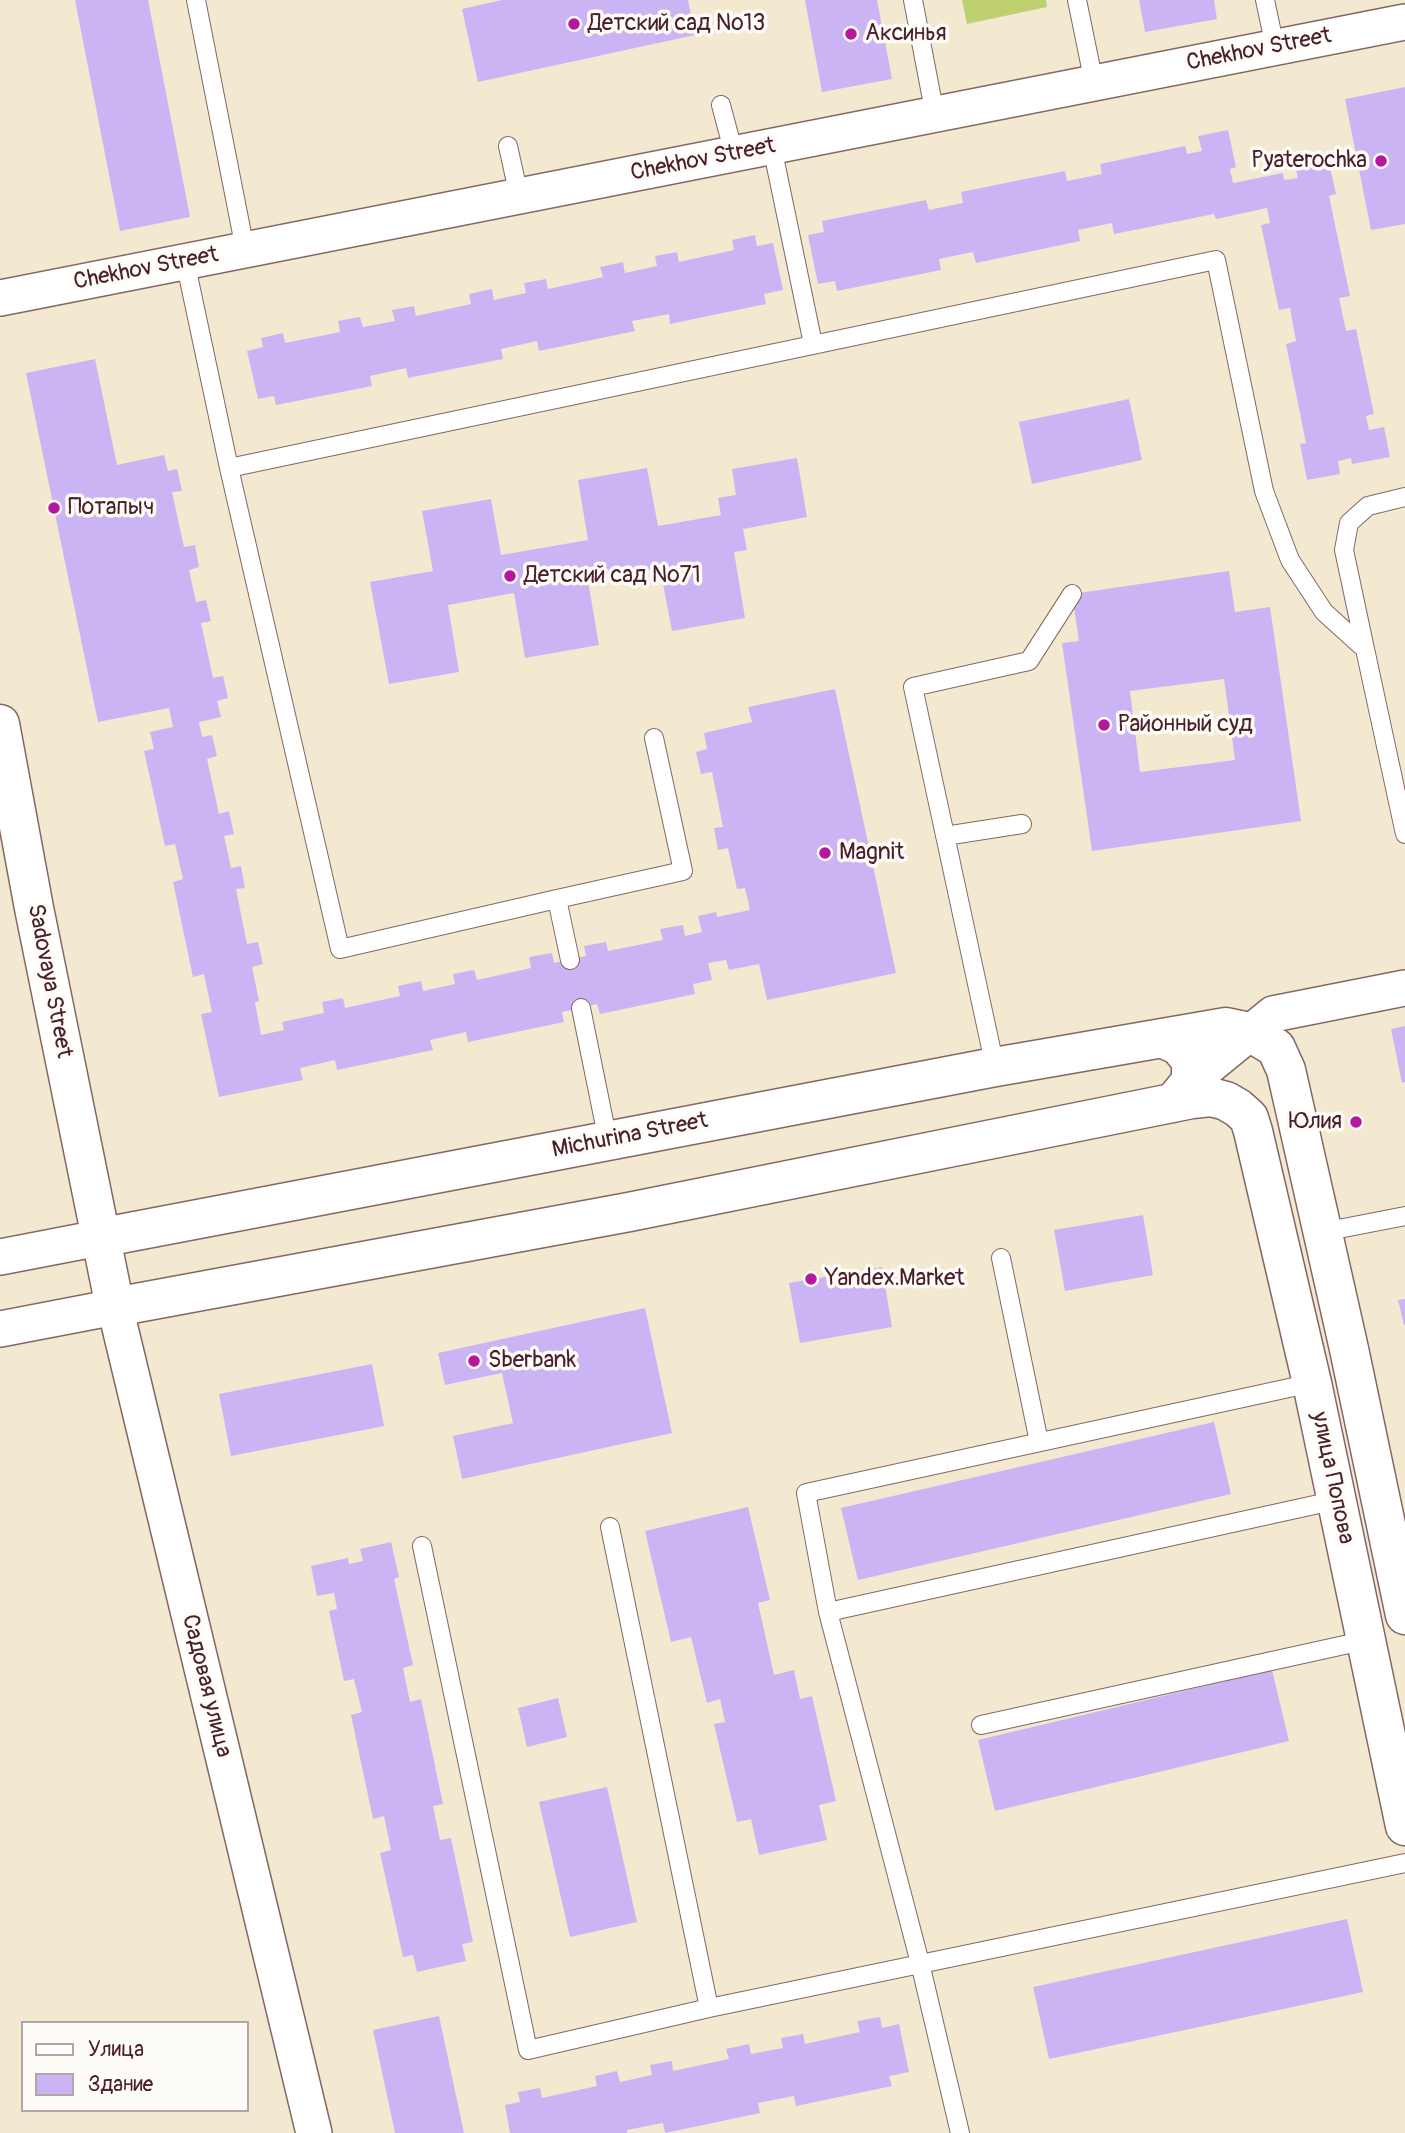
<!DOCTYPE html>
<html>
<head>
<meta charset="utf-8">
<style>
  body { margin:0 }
  #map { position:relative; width:1405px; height:2133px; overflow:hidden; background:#f3e9d1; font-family:Pangolin,sans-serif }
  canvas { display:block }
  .legend { position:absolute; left:21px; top:2021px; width:228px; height:91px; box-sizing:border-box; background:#fdfcf7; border:2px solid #b5a4a5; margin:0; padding:9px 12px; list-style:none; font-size:21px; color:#4a1f2b }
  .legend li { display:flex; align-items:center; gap:14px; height:35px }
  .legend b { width:35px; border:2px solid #b5a4a5 }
</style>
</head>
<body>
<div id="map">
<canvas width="1405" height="2133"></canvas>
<ul class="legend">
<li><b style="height:9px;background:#fff"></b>Улица</li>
<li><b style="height:19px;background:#cab4f3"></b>Здание</li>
</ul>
</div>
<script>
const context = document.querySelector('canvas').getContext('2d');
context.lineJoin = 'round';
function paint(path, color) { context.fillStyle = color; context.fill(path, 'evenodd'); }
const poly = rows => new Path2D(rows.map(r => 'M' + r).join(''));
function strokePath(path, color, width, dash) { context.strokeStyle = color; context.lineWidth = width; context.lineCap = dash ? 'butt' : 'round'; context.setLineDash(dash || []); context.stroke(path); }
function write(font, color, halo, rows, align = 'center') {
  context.font = font + ' Pangolin,sans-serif'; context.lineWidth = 7; context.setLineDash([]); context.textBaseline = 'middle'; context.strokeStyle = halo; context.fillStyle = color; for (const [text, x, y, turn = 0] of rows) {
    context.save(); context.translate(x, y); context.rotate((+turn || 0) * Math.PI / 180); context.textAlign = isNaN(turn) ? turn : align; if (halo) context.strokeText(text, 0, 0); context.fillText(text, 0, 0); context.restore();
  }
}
const green = poly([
  [962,0,1046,0,1047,7,967,24]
]);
const building = poly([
  [75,0,148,0,190,217,120,231],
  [502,0,688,0,695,35,478,82,462,9],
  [805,0,877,0,892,79,822,92],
  [1139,0,1214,0,1217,19,1145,32],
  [1405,87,1405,224,1371,230,1345,99],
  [1228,130,1236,167,1230,169,1233,183,1283,173,1284,180,1298,178,1295,166,1328,159,1336,194,1329,196,1350,296,1339,298,1346,331,1356,329,1374,414,1366,416,1369,430,1384,427,1390,457,1352,464,1351,458,1338,461,1340,474,1307,480,1300,444,1306,443,1286,344,1296,341,1290,308,1279,310,1261,225,1270,223,1267,208,1216,219,1214,214,1114,234,1112,223,1078,230,1080,241,976,263,973,252,939,259,941,270,837,291,835,281,818,284,808,235,824,232,822,221,926,200,929,210,963,203,961,192,1065,171,1067,181,1102,174,1100,164,1185,146,1187,154,1202,151,1198,136],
  [755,235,757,246,773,243,783,290,764,294,766,304,670,324,669,314,632,321,635,331,539,351,537,341,501,349,503,359,408,378,406,368,370,376,372,386,276,405,274,396,258,399,247,351,263,347,261,338,283,333,285,343,340,332,338,321,360,317,363,327,395,321,392,310,414,306,416,316,471,304,469,294,492,289,494,300,526,293,524,283,546,279,548,289,603,277,600,267,623,262,625,273,657,266,655,256,677,252,679,262,734,250,732,240],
  [95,359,117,465,164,455,168,471,177,469,182,491,172,492,184,547,195,545,199,567,189,570,196,602,206,600,211,621,201,623,213,678,223,676,228,698,217,701,221,717,199,722,202,737,212,735,217,756,207,759,219,814,229,811,234,834,224,836,231,868,241,866,245,888,236,889,247,944,258,942,263,964,252,967,259,1001,255,1002,261,1035,284,1030,282,1022,324,1013,322,1002,343,998,345,1008,400,996,398,986,421,981,423,991,455,984,453,974,474,970,477,980,531,968,529,957,552,953,554,963,586,956,584,946,606,942,608,951,663,940,660,929,683,925,685,936,702,932,698,916,716,912,717,917,750,910,745,888,737,889,728,848,718,850,714,828,723,827,712,772,701,774,696,752,707,749,704,733,752,722,748,707,835,689,896,973,767,1000,759,964,729,970,726,960,708,963,712,980,693,984,695,994,600,1014,597,1004,581,1008,562,1012,564,1022,468,1042,466,1032,430,1040,433,1050,337,1070,335,1060,300,1068,303,1080,219,1097,201,1014,212,1012,204,974,193,977,173,882,183,879,175,844,165,846,144,751,154,749,150,732,173,727,169,708,98,722,26,373],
  [1129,399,1142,460,1032,484,1019,422],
  [797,458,807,517,743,529,747,550,734,552,745,618,672,631,660,568,588,581,599,645,525,658,514,593,448,605,459,672,389,684,370,582,433,571,422,511,491,499,501,555,588,540,578,480,647,468,658,526,721,515,718,498,736,495,732,469],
  [1229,571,1235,612,1270,607,1301,821,1092,851,1062,643,1079,641,1072,594],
  [1224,679,1235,760,1140,772,1130,691],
  [1405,1026,1405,1082,1402,1083,1391,1029],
  [1143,1215,1153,1275,1065,1291,1054,1230],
  [882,1267,892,1327,800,1343,789,1283],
  [1405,1299,1405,1325,1404,1325,1398,1300],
  [645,1308,672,1433,462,1479,453,1436,513,1423,502,1373,445,1385,438,1353],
  [372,1364,384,1426,231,1456,219,1394],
  [1214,1422,1231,1494,858,1580,841,1508],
  [748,1507,770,1600,758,1603,774,1675,794,1670,800,1699,812,1696,836,1801,819,1805,827,1840,759,1855,751,1819,737,1822,714,1724,725,1722,720,1699,707,1703,691,1637,671,1642,645,1531],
  [391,1542,399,1577,394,1579,413,1665,403,1668,410,1702,421,1699,443,1804,433,1806,440,1840,451,1838,473,1942,462,1944,466,1961,417,1972,413,1955,403,1957,380,1853,391,1850,384,1816,373,1819,351,1715,362,1712,354,1679,344,1681,329,1611,337,1609,334,1593,317,1596,311,1566,348,1558,349,1564,363,1561,360,1549],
  [1272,1670,1289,1741,995,1811,978,1740],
  [558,1698,567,1737,527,1747,518,1708],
  [607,1787,637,1922,570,1937,539,1802],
  [1347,1919,1363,1992,1049,2059,1033,1987],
  [439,2016,464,2133,395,2133,373,2030],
  [880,2017,882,2028,899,2024,909,2072,889,2076,892,2086,796,2106,794,2096,758,2103,760,2113,665,2133,663,2123,627,2130,627,2133,510,2133,505,2105,520,2102,518,2092,540,2088,542,2098,597,2086,595,2076,617,2071,620,2082,652,2075,650,2065,672,2061,673,2071,729,2059,726,2049,749,2044,751,2054,783,2048,781,2038,803,2034,805,2044,860,2032,857,2021]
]);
const lane = poly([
  [196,0,245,249],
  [913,0,935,115],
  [1077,0,1094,83],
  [1265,0,1275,47],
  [721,105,734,154],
  [508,146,519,196],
  [772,147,813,344],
  [185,261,229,468,340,949,557,899,570,960],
  [229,468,1216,260,1264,491,1290,560,1324,612,1365,649,1405,834],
  [1365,649,1344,550,1349,523,1368,506,1405,497],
  [945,836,1022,824],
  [557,899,683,871,654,738],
  [581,1008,608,1141],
  [995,1067,913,687,1029,661,1072,594],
  [1323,1232,1405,1216],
  [1001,1258,1039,1442],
  [610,1527,709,2008],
  [422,1546,528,2050,709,2008,1405,1863],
  [828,1612,1337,1500],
  [981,1725,1367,1640],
  [960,2133,920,1963,828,1612,806,1493,1312,1383]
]);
const street = poly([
  [0,298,1405,22],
  [1191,1081,1273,1014,1405,988],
  [0,1257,99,1238],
  [0,1329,115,1307,314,2133]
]);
const secondary = poly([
  [0,724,34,908,115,1307,629,1212,1192,1099,1211,1097,1226,1101,1238,1108,1249,1118,1253,1131,1312,1383,1405,1826],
  [1162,1038,1179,1046,1191,1061,1191,1081,1173,1103],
  [99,1238,995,1067,1226,1027,1250,1032,1276,1048,1286,1070,1349,1349,1405,1615]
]);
const markers = [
  [574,24,7,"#b5179e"],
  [851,34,7,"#b5179e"],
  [1381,161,7,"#b5179e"],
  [54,508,7,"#b5179e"],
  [510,576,7,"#b5179e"],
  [1104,725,7,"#b5179e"],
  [825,853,7,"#b5179e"],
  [1356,1122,7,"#b5179e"],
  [811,1279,7,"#b5179e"],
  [474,1361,7,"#b5179e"]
];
const poiNames = [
  ["Детский сад №13",588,24],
  ["Аксинья",865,34],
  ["Pyaterochka",1367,161,"right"],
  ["Потапыч",68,508],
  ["Детский сад №71",524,576],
  ["Районный суд",1118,725],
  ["Magnit",839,853],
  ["Юлия",1342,1122,"right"],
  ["Yandex.Market",825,1279],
  ["Sberbank",488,1361]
];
const streetNames = [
  ["Chekhov Street",1259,50,-11],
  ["Chekhov Street",703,160,-11],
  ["Chekhov Street",146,269,-11],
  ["Sadovaya Street",49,981,79],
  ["Michurina Street",630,1136,-11],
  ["улица Попова",1332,1478,78],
  ["Садовая улица",206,1686,76]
];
paint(green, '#bfd073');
paint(building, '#cab4f3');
strokePath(lane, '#856665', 20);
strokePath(street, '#856665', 38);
strokePath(secondary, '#856665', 41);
strokePath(lane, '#fff', 18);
strokePath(street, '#fff', 35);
strokePath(secondary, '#fff', 38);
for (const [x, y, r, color] of markers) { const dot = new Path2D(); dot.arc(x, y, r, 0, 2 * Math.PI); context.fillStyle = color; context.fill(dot); strokePath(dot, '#fdfcf7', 2.5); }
write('23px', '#4a1f2b', '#fdfcf7', poiNames, 'left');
write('23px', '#4a1f2b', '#fdfcf7', streetNames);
</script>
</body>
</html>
